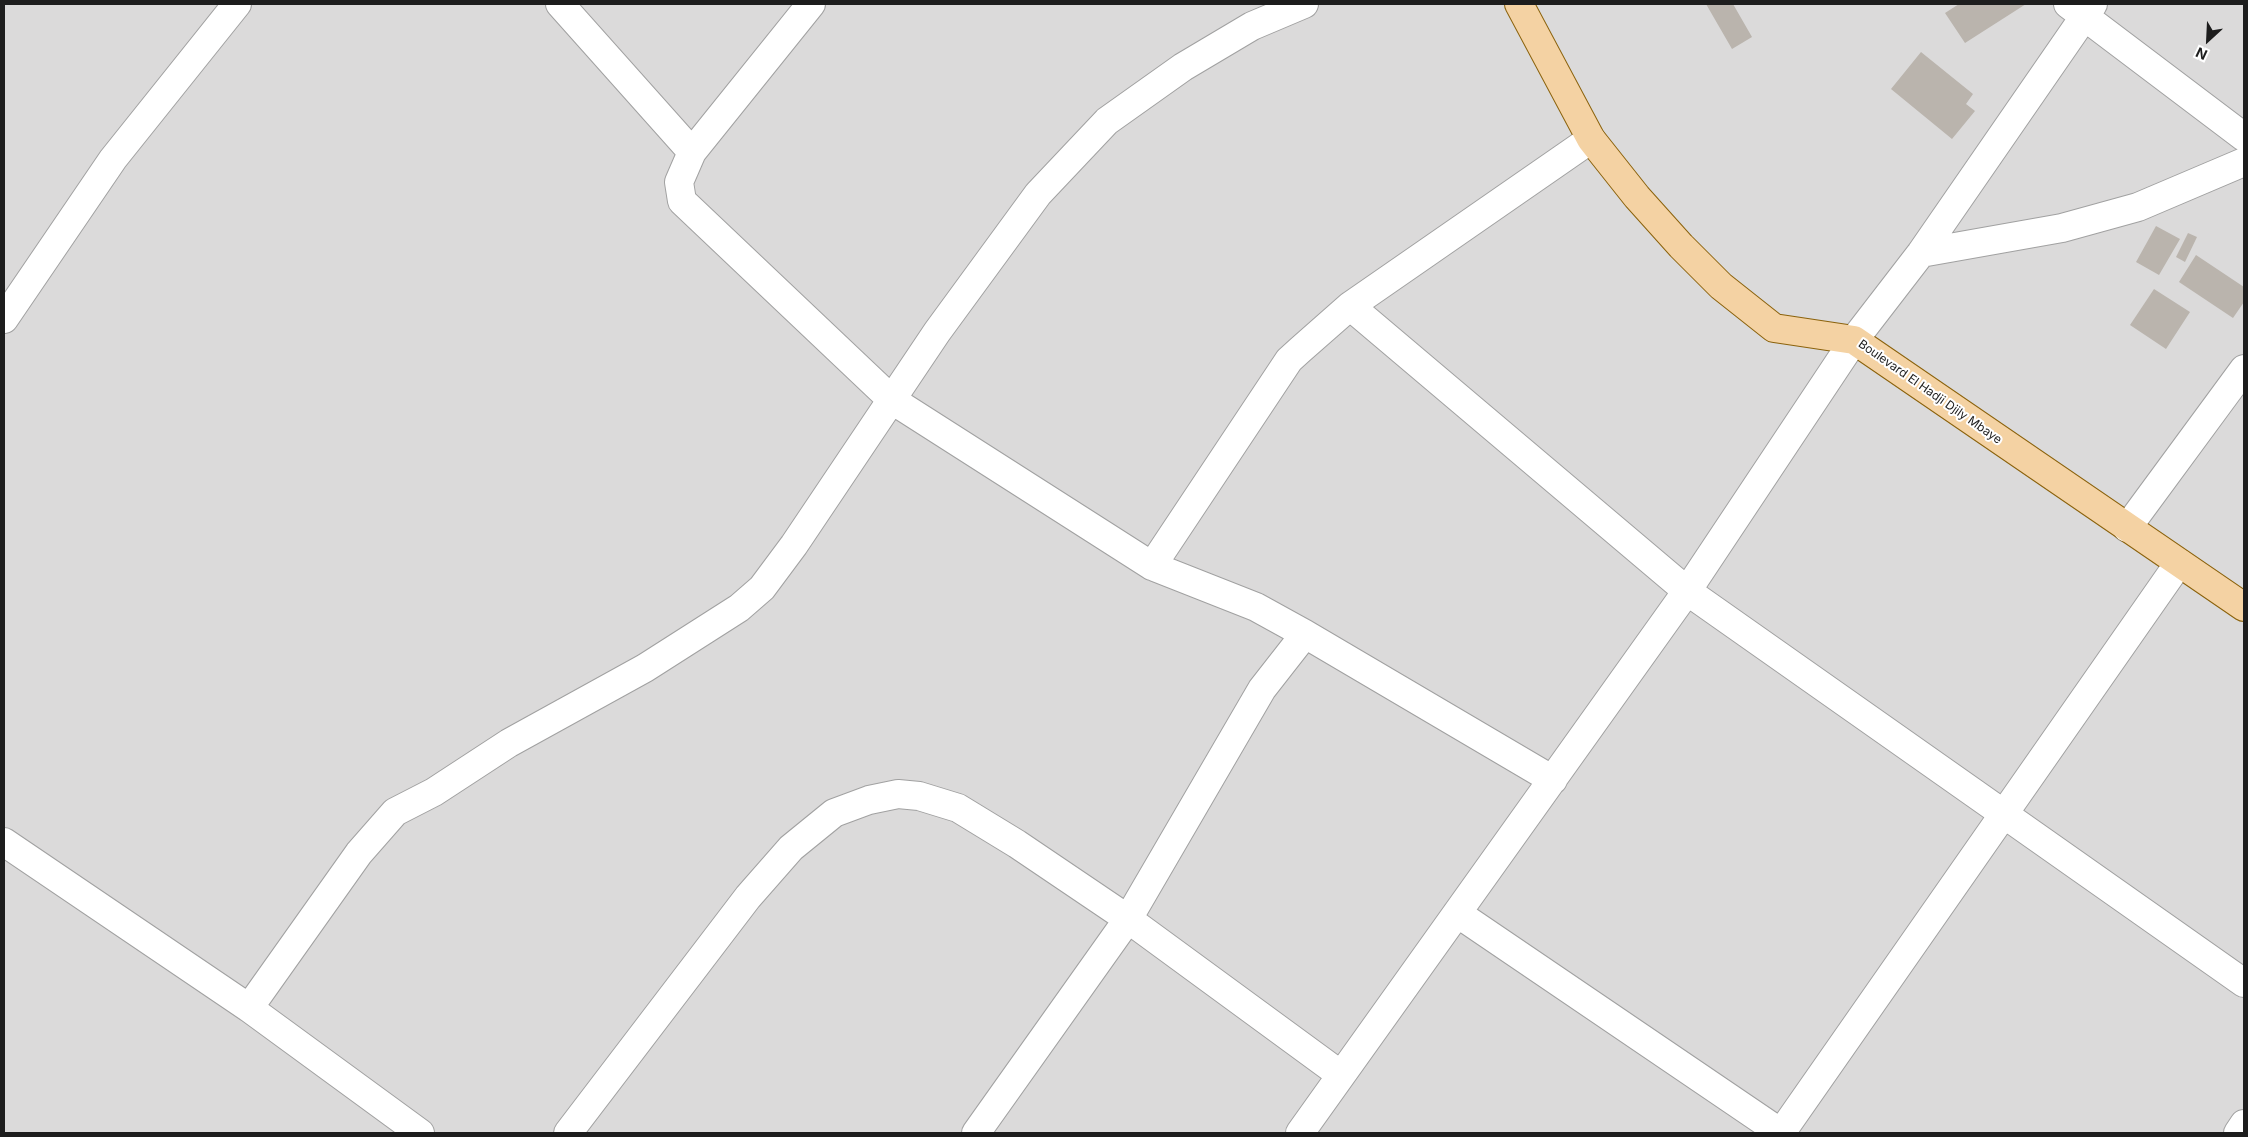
<!DOCTYPE html>
<html>
<head>
<meta charset="utf-8">
<style>
  body { margin:0 }
  #map { position:relative; width:2248px; height:1137px; overflow:hidden; background:#eeebe4; font-family:Inter,sans-serif }
  canvas { display:block }
  .frame { position:absolute; inset:0; border:5px solid #1d1d1d; pointer-events:none }
  .north { position:absolute; left:2183px; top:15px; width:50px; height:50px; -webkit-text-stroke:4px #fff; paint-order:stroke; rotate:205deg; font-size:14px; font-weight:700; line-height:20px; text-align:center; color:#1d1d1d }
  .north::after { content:''; display:block; margin:auto; width:18px; height:22px; background:#1d1d1d; clip-path:polygon(50% 0,100% 100%,50% 72%,0 100%) }
</style>
</head>
<body>
<div id="map">
<canvas width="2248" height="1137"></canvas>
<div class="frame"></div>
<div class="north">N</div>
</div>
<script>
const context = document.querySelector('canvas').getContext('2d');
context.lineJoin = 'round';
function paint(path, color) { context.fillStyle = color; context.fill(path, 'evenodd'); }
const poly = rows => new Path2D(rows.map(r => 'M' + r).join(''));
function strokePath(path, color, width, dash) { context.strokeStyle = color; context.lineWidth = width; context.lineCap = dash ? 'butt' : 'round'; context.setLineDash(dash || []); context.stroke(path); }
function write(font, color, halo, rows, align = 'center') {
  context.font = font + ' Inter,sans-serif'; context.lineWidth = 4; context.setLineDash([]); context.textBaseline = 'middle'; context.strokeStyle = halo; context.fillStyle = color; for (const [text, x, y, turn = 0] of rows) {
    context.save(); context.translate(x, y); context.rotate((+turn || 0) * Math.PI / 180); context.textAlign = isNaN(turn) ? turn : align; if (halo) context.strokeText(text, 0, 0); context.fillText(text, 0, 0); context.restore();
  }
}
const residential = poly([
  [4,4,2244,4,2244,1133,4,1133]
]);
const building = poly([
  [1706,4,1733,4,1752,37,1732,49],
  [1959,4,2026,4,1965,43,1945,13],
  [1921,52,1973,94,1966,104,1975,111,1952,139,1891,89],
  [2156,226,2180,239,2159,275,2136,262],
  [2188,233,2197,237,2185,262,2176,257],
  [2196,255,2244,287,2244,302,2233,318,2179,282],
  [2154,289,2190,312,2166,349,2130,325]
]);
const minor = poly([
  [560,4,692,152],
  [811,4,692,152,679,182,682,201,892,400,1152,566,1256,607,1305,634,1262,689,1128,919,976,1133],
  [2068,4,2244,137],
  [1921,253,2062,228,2138,207,2244,162],
  [1350,306,1687,591,2244,983],
  [4,319,113,159,237,4],
  [2127,528,2244,369],
  [1152,566,1289,360,1300,350,1350,306,1591,139],
  [1305,634,1553,780],
  [4,842,249,1008,420,1133],
  [1457,913,1781,1133],
  [249,1008,359,853,395,812,434,792,509,743,645,668,739,608,762,588,794,545,937,332,1038,194,1107,121,1183,67,1252,26,1304,4],
  [568,1133,748,897,791,848,834,813,869,800,898,794,919,796,958,808,1017,844,1128,919,1341,1075],
  [1300,1133,1687,591,1854,340,1921,253,2093,4],
  [1781,1133,2179,563],
  [2238,1133,2244,1124]
]);
const major = poly([
  [1519,4,1591,139,1637,197,1681,246,1721,286,1774,328,1854,340,2244,607]
]);
const streetNames = [
  ["Boulevard El Hadji Djily Mbaye",1930,392,35]
];
paint(residential, '#dbdada');
paint(building, '#bab4ad');
strokePath(minor, '#a1a1a1', 30);
strokePath(major, '#8b620c', 30);
strokePath(minor, '#fff', 28);
strokePath(major, '#f4d2a3', 28);
write('12px', '#1d1d1d', '#fff', streetNames);
</script>
</body>
</html>
